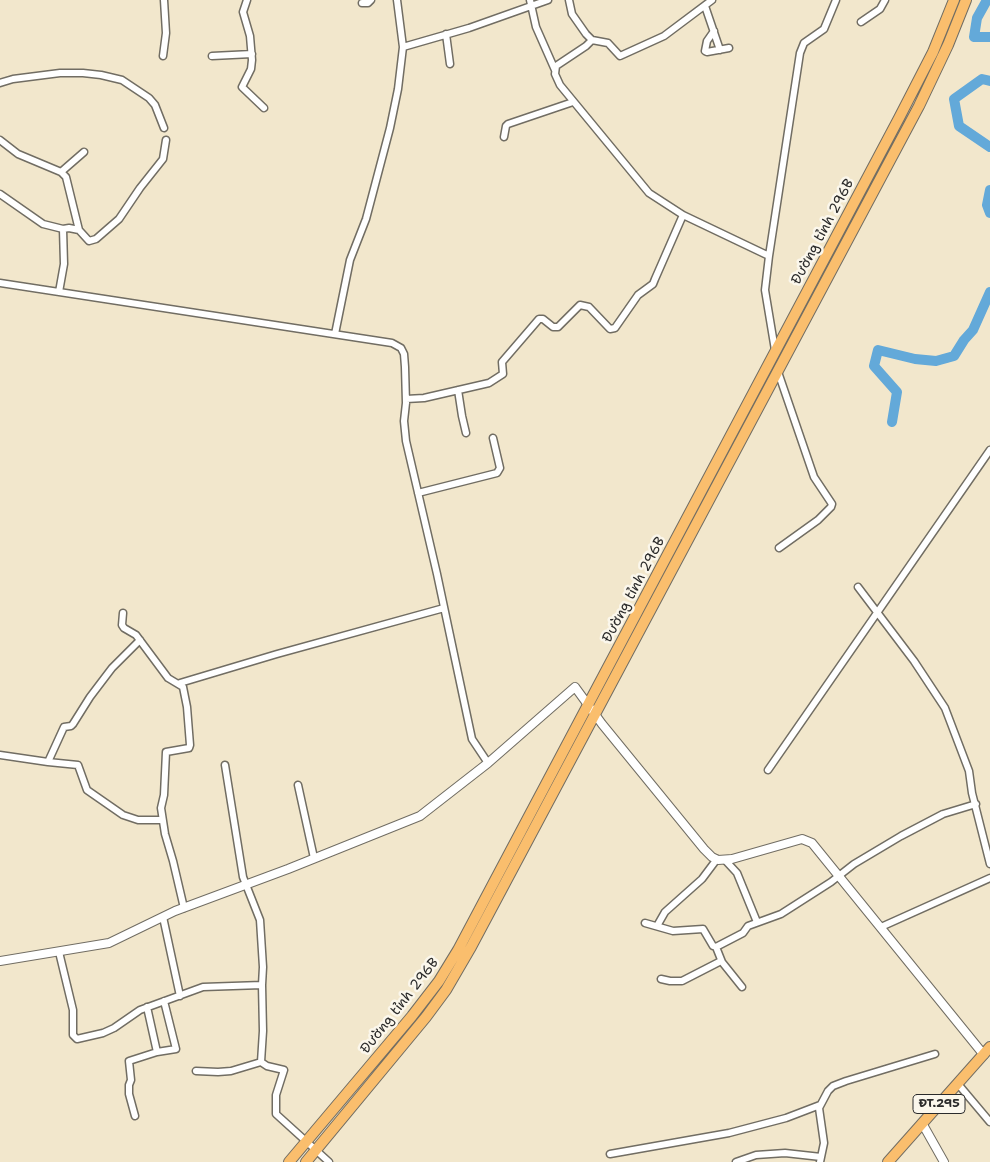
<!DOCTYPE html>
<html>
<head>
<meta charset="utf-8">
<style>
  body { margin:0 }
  canvas { display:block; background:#f2e7cc }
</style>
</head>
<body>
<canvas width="990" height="1162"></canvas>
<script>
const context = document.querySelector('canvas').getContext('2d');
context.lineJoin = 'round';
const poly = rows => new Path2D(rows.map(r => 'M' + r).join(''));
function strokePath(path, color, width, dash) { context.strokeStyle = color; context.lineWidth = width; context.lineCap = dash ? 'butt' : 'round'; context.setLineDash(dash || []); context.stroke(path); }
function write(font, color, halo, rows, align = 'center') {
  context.font = font + ' "Shantell Sans",sans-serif'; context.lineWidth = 5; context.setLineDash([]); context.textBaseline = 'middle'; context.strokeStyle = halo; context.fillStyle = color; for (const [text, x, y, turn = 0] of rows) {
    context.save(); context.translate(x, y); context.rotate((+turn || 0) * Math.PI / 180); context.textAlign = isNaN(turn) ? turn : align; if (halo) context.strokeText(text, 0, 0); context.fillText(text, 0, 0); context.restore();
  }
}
const river = poly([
  [987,0,977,18,974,37,990,37],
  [990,81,982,79,954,99,959,126,990,147],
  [990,190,987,205,990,213],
  [892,422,897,392,874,366,878,350,915,359,936,361,954,356,964,340,973,330,990,292]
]);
const minor = poly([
  [247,0,243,12,250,36,252,60,251,69,242,87,264,108],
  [397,0,403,47],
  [530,0,536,27,555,70],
  [569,0,572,14,586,34,592,40,608,43,620,56,664,36,712,0],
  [362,3,368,3,371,0],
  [705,6,720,50],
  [861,22,880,9,885,0],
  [714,31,707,41,705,51,707,52,729,48],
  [446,34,450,64],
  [163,56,166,33,164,0],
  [212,56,252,54],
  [0,83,13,79,60,73,83,73,101,75,122,80,149,98,155,105,164,128],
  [504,137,506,126,508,124,573,102],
  [0,140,18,154,61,172,66,177,79,230],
  [61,172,84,152],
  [0,194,43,224,63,229],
  [683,215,769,256,765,290,775,350],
  [769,256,800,53,804,43,824,29,836,0],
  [0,283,392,343,401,348,404,354,405,367,406,403,404,421,406,441,437,574,472,739,488,763],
  [59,292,64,264,63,229,69,228,79,230,89,241,96,239,119,219,140,188,163,159,166,140],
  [335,334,350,260,366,219,390,128,398,89,403,47,469,28,548,0],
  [778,372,814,477,832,504,831,507,818,520,779,548],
  [458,390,462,416,466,433],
  [406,399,424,398,489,383,503,374,502,362,539,319,543,319,553,327,558,327,580,305,589,307,610,329,615,328,638,295,653,284,655,279,683,215,649,193,560,85,555,74,556,66,586,46,592,40],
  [418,493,497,473,500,468,493,438],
  [858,587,914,661,945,708,969,771,972,793,990,864],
  [123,613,122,625,124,628,136,635,168,678,183,687,187,707,190,745,189,748,166,752,164,795,161,808,165,834,173,861,184,908],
  [180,683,277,654,444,608],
  [0,755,48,762,64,727,71,726,73,724,90,697,112,668,140,640],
  [48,762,78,765,87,790,123,815,138,820,162,820],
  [768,770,990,450],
  [298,785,314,858],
  [725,860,737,873,757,922],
  [163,917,180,996],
  [645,923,673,931,703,929,713,946,716,947,743,933,748,926,781,914,831,882,854,864,901,836,943,814,976,804],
  [657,926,665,912,702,879,717,859],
  [881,927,990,878],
  [716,947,722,962,742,987],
  [59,952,73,1010,73,1035,77,1039,103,1033,114,1028,140,1010,203,987,262,985,263,967,260,920,243,877,225,765],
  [661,979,670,981,682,981,721,961],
  [157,1052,176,1049,164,1001],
  [261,1062,267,1066,284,1070,276,1095,276,1114,329,1162],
  [196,1071,218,1072,231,1071,261,1062,263,1031,262,985],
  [958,1084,990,1122],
  [135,1116,129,1094,129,1085,131,1080,129,1061,157,1052,147,1007],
  [610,1154,729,1133,786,1118,820,1105],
  [736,1162,756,1155,785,1153,821,1157],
  [820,1162,824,1143,819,1108,828,1091,833,1086,846,1081,935,1054]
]);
const tertiary = poly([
  [0,961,109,943,175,911,288,869,420,816,488,763,575,687,602,724,704,849,712,857,718,860,732,859,802,839,812,843,984,1055],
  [922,1123,944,1162]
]);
const primary = poly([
  [289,1162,412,1016,439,981,458,950,899,118,933,52,954,0],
  [306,1162,426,1017,446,990,471,947,919,106,948,45,966,0],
  [888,1162,990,1047]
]);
const shields = [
  [939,1104,52]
];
const shieldNames = [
  ["ĐT.295",939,1104]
];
const streetNames = [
  ["Đường tỉnh 296B",823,232,-62],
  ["Đường tỉnh 296B",634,590,-62],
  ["Đường tỉnh 296B",400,1006,-52]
];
strokePath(river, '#63a9d9', 10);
strokePath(minor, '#716d63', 9);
strokePath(tertiary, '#716d63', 10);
strokePath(primary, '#716d63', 12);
strokePath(minor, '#fff', 6);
strokePath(tertiary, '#fff', 8);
strokePath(primary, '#fabe6d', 10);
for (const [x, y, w] of shields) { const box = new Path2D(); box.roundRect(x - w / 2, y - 9.5, w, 19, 4); context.fillStyle = '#fbf7ec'; context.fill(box); strokePath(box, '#2b2b2b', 1); }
write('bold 12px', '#2b2b2b', null, shieldNames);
write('14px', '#2b2b2b', '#fbf7ec', streetNames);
</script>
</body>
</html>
